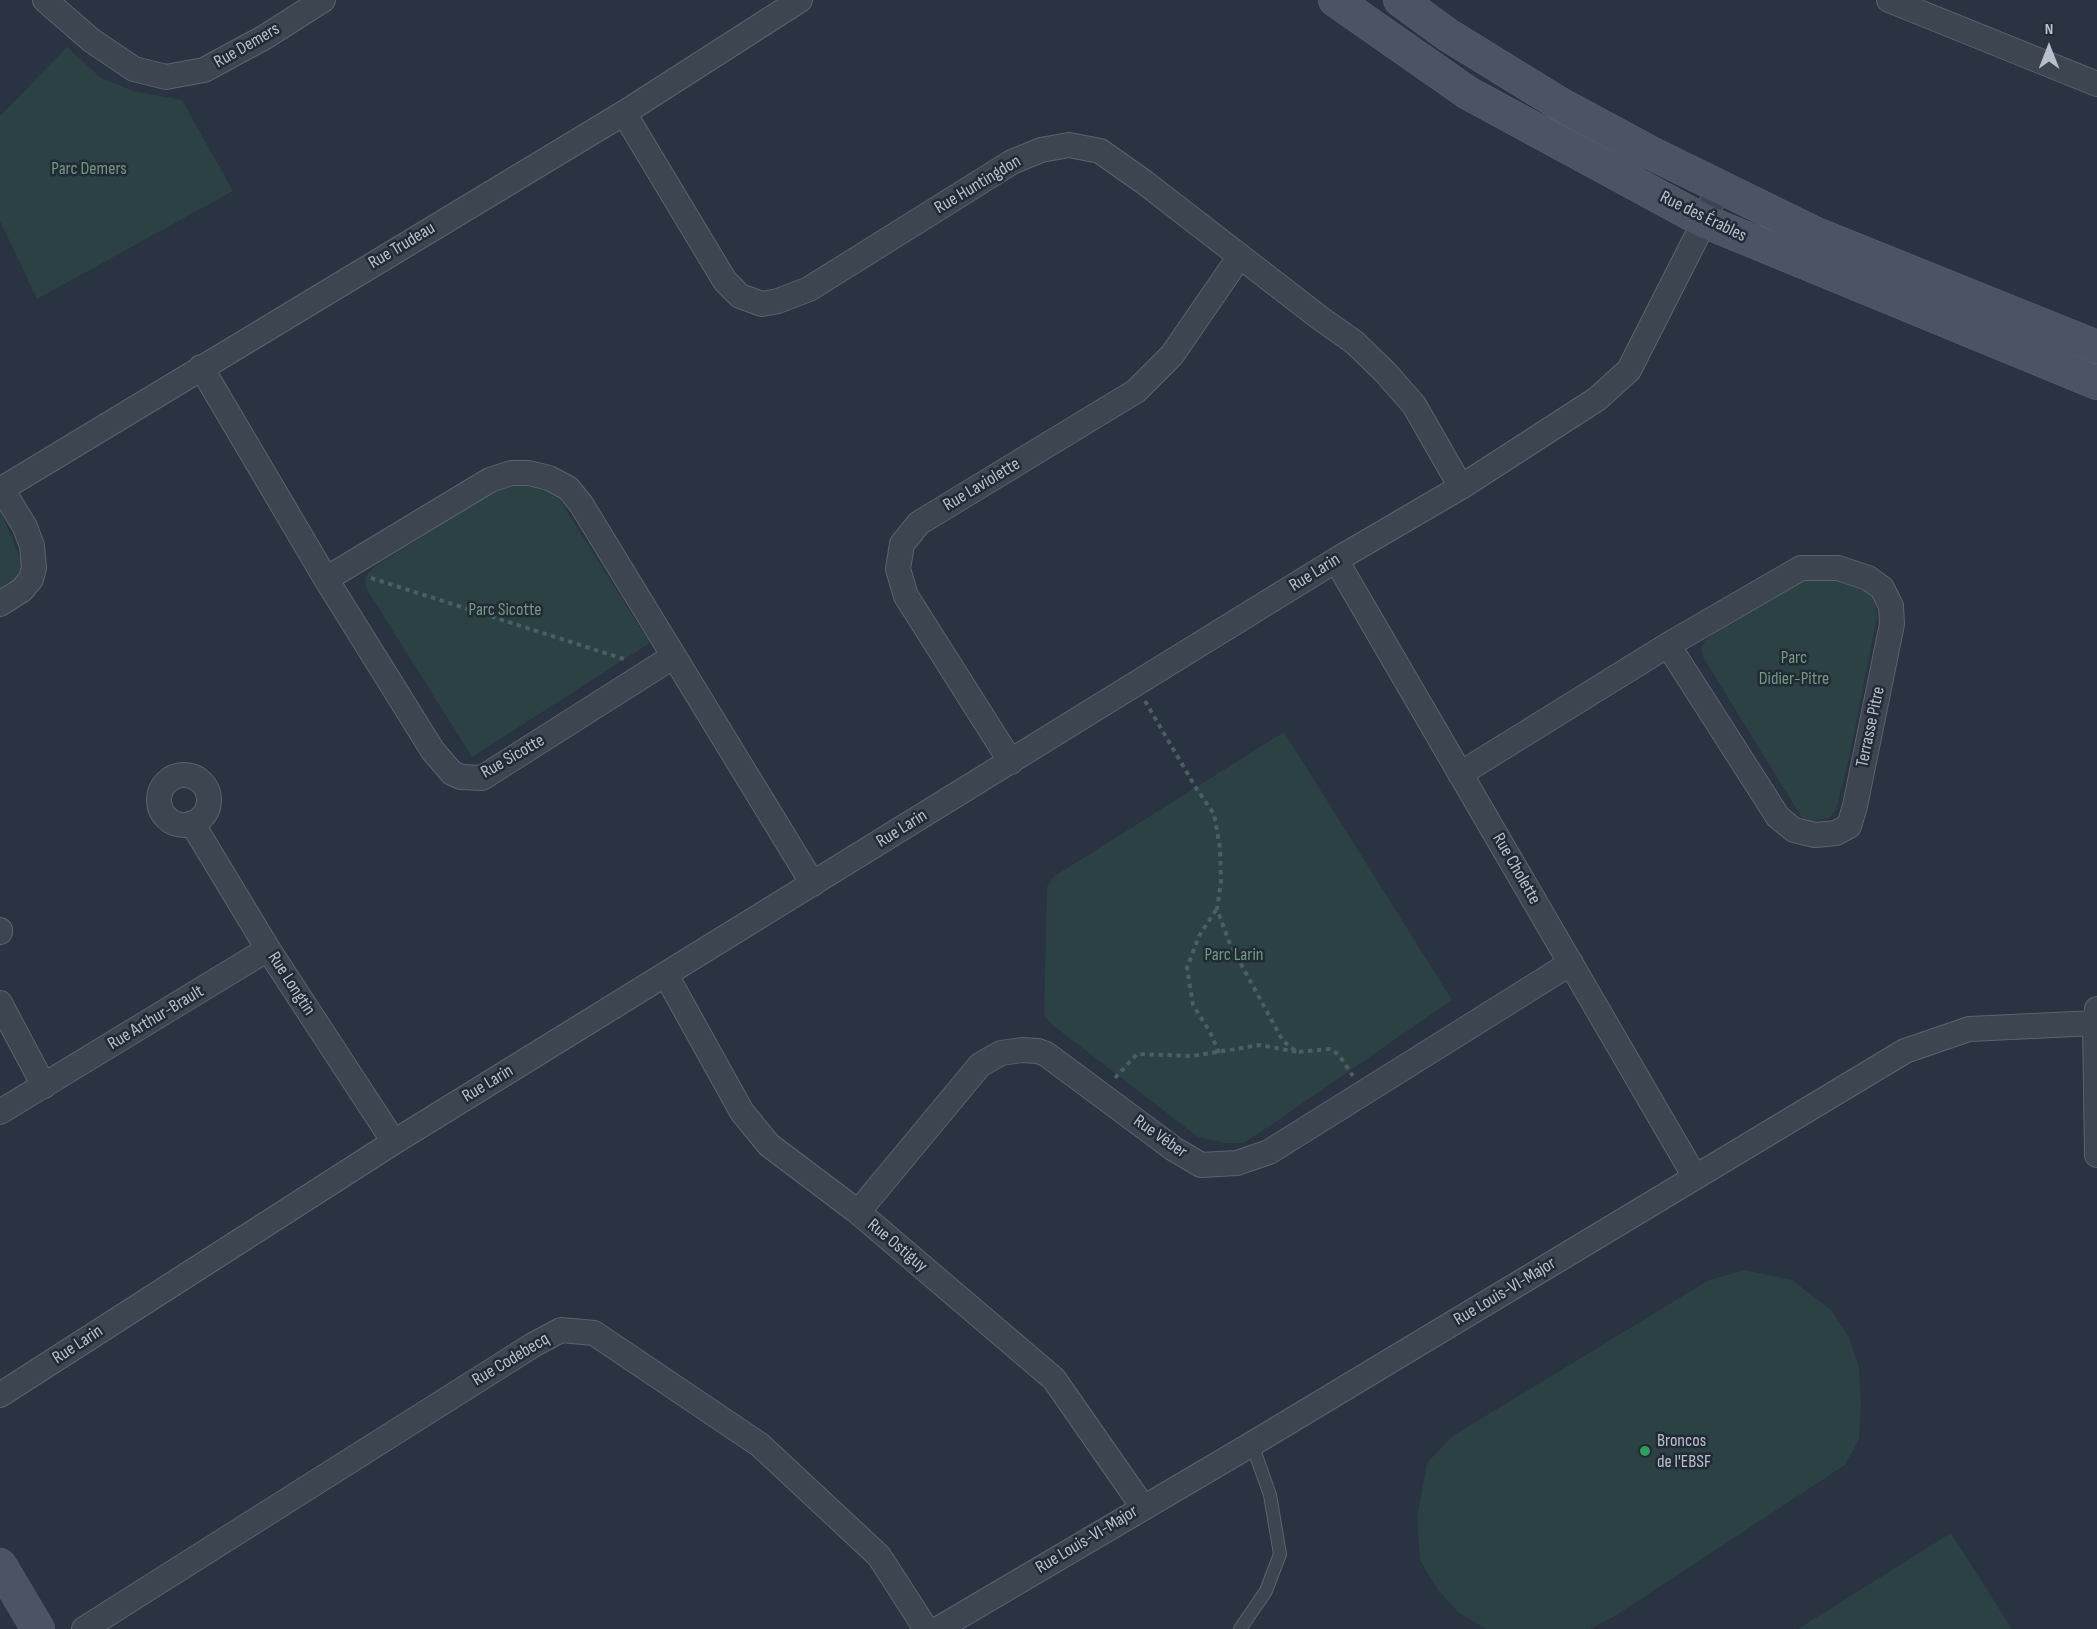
<!DOCTYPE html>
<html>
<head>
<meta charset="utf-8">
<style>
  body { margin:0 }
  #map { position:relative; width:2097px; height:1629px; overflow:hidden; background:#293341; font-family:"Sofia Sans Condensed",sans-serif }
  canvas { display:block }
  .north { position:absolute; left:2019px; top:18px; width:60px; height:60px; -webkit-text-stroke:4px #212a36; paint-order:stroke; rotate:0deg; font-size:16px; font-weight:700; line-height:24px; text-align:center; color:#bac0cb }
  .north::after { content:''; display:block; margin:auto; width:21px; height:27px; background:#bac0cb; clip-path:polygon(50% 0,100% 100%,50% 72%,0 100%) }
</style>
</head>
<body>
<div id="map">
<canvas width="2097" height="1629"></canvas>
<div class="north">N</div>
</div>
<script>
const context = document.querySelector('canvas').getContext('2d');
context.lineJoin = 'round';
function paint(path, color) { context.fillStyle = color; context.fill(path, 'evenodd'); }
const poly = rows => new Path2D(rows.map(r => 'M' + r).join(''));
function strokePath(path, color, width, dash) { context.strokeStyle = color; context.lineWidth = width; context.lineCap = dash ? 'butt' : 'round'; context.setLineDash(dash || []); context.stroke(path); }
function write(font, color, halo, rows, align = 'center') {
  context.font = font + ' "Sofia Sans Condensed",sans-serif'; context.lineWidth = 5; context.setLineDash([]); context.textBaseline = 'middle'; context.strokeStyle = halo; context.fillStyle = color; for (const [text, x, y, turn = 0] of rows) {
    context.save(); context.translate(x, y); context.rotate((+turn || 0) * Math.PI / 180); context.textAlign = isNaN(turn) ? turn : align; if (halo) context.strokeText(text, 0, 0); context.fillText(text, 0, 0); context.restore();
  }
}
const green = poly([
  [67,47,100,77,133,91,182,100,233,191,37,299,0,221,0,116],
  [505,485,533,486,546,489,558,497,650,643,472,757,366,588,365,577,374,567],
  [0,509,24,568,19,581,0,590],
  [1828,578,1862,587,1870,594,1876,605,1877,617,1849,759,1836,810,1829,818,1811,821,1802,818,1703,657,1701,647,1706,639,1799,579],
  [1284,732,1452,1000,1264,1130,1243,1143,1226,1143,1198,1137,1050,1023,1044,1014,1047,887,1053,877],
  [1745,1270,1792,1280,1831,1310,1849,1337,1859,1367,1861,1402,1859,1439,1845,1465,1615,1616,1590,1629,1486,1629,1459,1613,1437,1589,1420,1560,1417,1517,1427,1463,1451,1437,1709,1280],
  [1951,1533,2012,1629,1798,1629]
]);
const path = poly([
  [371,578,627,660],
  [1145,701,1196,788,1214,814,1220,848,1221,882,1217,909,1230,944,1283,1041,1297,1052,1330,1049,1339,1055,1353,1076],
  [1216,910,1199,936,1187,968,1193,1005,1210,1032,1219,1053],
  [1115,1078,1137,1054,1192,1056,1260,1045,1297,1052]
]);
const lane = poly([
  [1240,1629,1266,1591,1280,1554,1270,1495,1252,1444]
]);
const street = poly([
  [45,0,91,40,134,69,166,77,204,70,265,37,323,0],
  [1889,0,2097,84],
  [624,113,725,281,740,296,762,304,778,301,809,289,1012,162,1041,150,1069,145,1100,151,1144,182,1320,318,1354,342,1386,373,1414,405,1461,487],
  [201,367,326,579,433,751,452,773,461,777,482,778,674,656],
  [0,490,624,113,800,0],
  [1336,560,1695,1177],
  [326,579,490,480,511,473,529,473,549,478,568,488,581,504,813,884],
  [0,604,22,590,31,579,34,568,32,546,25,527,2,489],
  [1011,762,906,596,898,569,902,544,919,523,1136,391,1172,355,1240,256],
  [1460,774,1668,645,1801,568,1838,568,1868,578,1882,588,1891,606,1892,624,1855,806,1849,826,1836,833,1815,835,1794,830,1778,817,1668,645],
  '159 800a25 25 0 1 1 50 0a25 25 0 1 1-50 0Z',
  [192,823,268,949,394,1142],
  [0,930,0,932],
  [666,975,742,1112,769,1145,858,1212,1054,1379,1143,1507],
  [0,1003,44,1086],
  [2097,1009,2095,1023,2097,1155],
  [0,1112,268,949],
  [858,1212,980,1065,1001,1053,1022,1050,1038,1051,1046,1054,1174,1149,1201,1165,1237,1163,1269,1152,1571,963],
  [0,1395,394,1142,1336,560,1461,487,1597,399,1629,370,1699,232,1719,186],
  [84,1629,533,1345,561,1330,594,1333,760,1445,879,1556,926,1629],
  [938,1629,1252,1444,1905,1051,1969,1029,2095,1023]
]);
const secondary = poly([
  [1335,0,1468,93,1704,221,2097,383],
  [1400,0,1448,35,1560,104,1651,153,1814,233,2097,347],
  [0,1565,38,1629]
]);
const markers = [
  [1645,1451,6,"#2e9e5b"]
];
const streetNames = [
  ["Rue Demers",247,46,-30],
  ["Rue Huntingdon",978,185,-31],
  ["Rue des Érables",1703,217,26],
  ["Rue Trudeau",402,246,-31],
  ["Rue Laviolette",982,485,-31],
  ["Rue Larin",1315,573,-32],
  ["Terrasse Pitre",1871,727,-78],
  ["Rue Sicotte",513,757,-30],
  ["Rue Larin",902,829,-32],
  ["Rue Cholette",1516,869,60],
  ["Rue Longtin",291,984,57],
  ["Rue Arthur-Brault",156,1018,-31],
  ["Rue Larin",488,1084,-31],
  ["Rue Véber",1160,1137,35],
  ["Rue Ostiguy",897,1246,40],
  ["Rue Louis-VI-Major",1505,1292,-31],
  ["Rue Larin",78,1345,-33],
  ["Rue Codebecq",511,1360,-31],
  ["Rue Louis-VI-Major",1087,1540,-31]
];
const parkNames = [
  ["Parc Demers",89,169],
  ["Parc Sicotte",505,610],
  ["Parc",1794,658],
  ["Didier-Pitre",1794,679],
  ["Parc Larin",1234,955]
];
const poiNames = [
  ["Broncos",1657,1441],
  ["de l'EBSF",1657,1462]
];
paint(green, '#2c4143');
strokePath(lane, '#5b636e', 14);
strokePath(street, '#5b636e', 26);
strokePath(secondary, '#5b636e', 34);
strokePath(path, '#4b5e61', 4, [4.5, 4.5]);
strokePath(lane, '#3d4551', 12);
strokePath(street, '#3d4551', 24);
strokePath(secondary, '#4b5464', 33);
for (const [x, y, r, color] of markers) { const dot = new Path2D(); dot.arc(x, y, r, 0, 2 * Math.PI); context.fillStyle = color; context.fill(dot); strokePath(dot, '#212a36', 2); }
write('18px', '#bac0cb', '#212a36', streetNames);
write('18px', '#729a7c', '#212a36', parkNames);
write('18px', '#bac0cb', '#212a36', poiNames, 'left');
</script>
</body>
</html>
